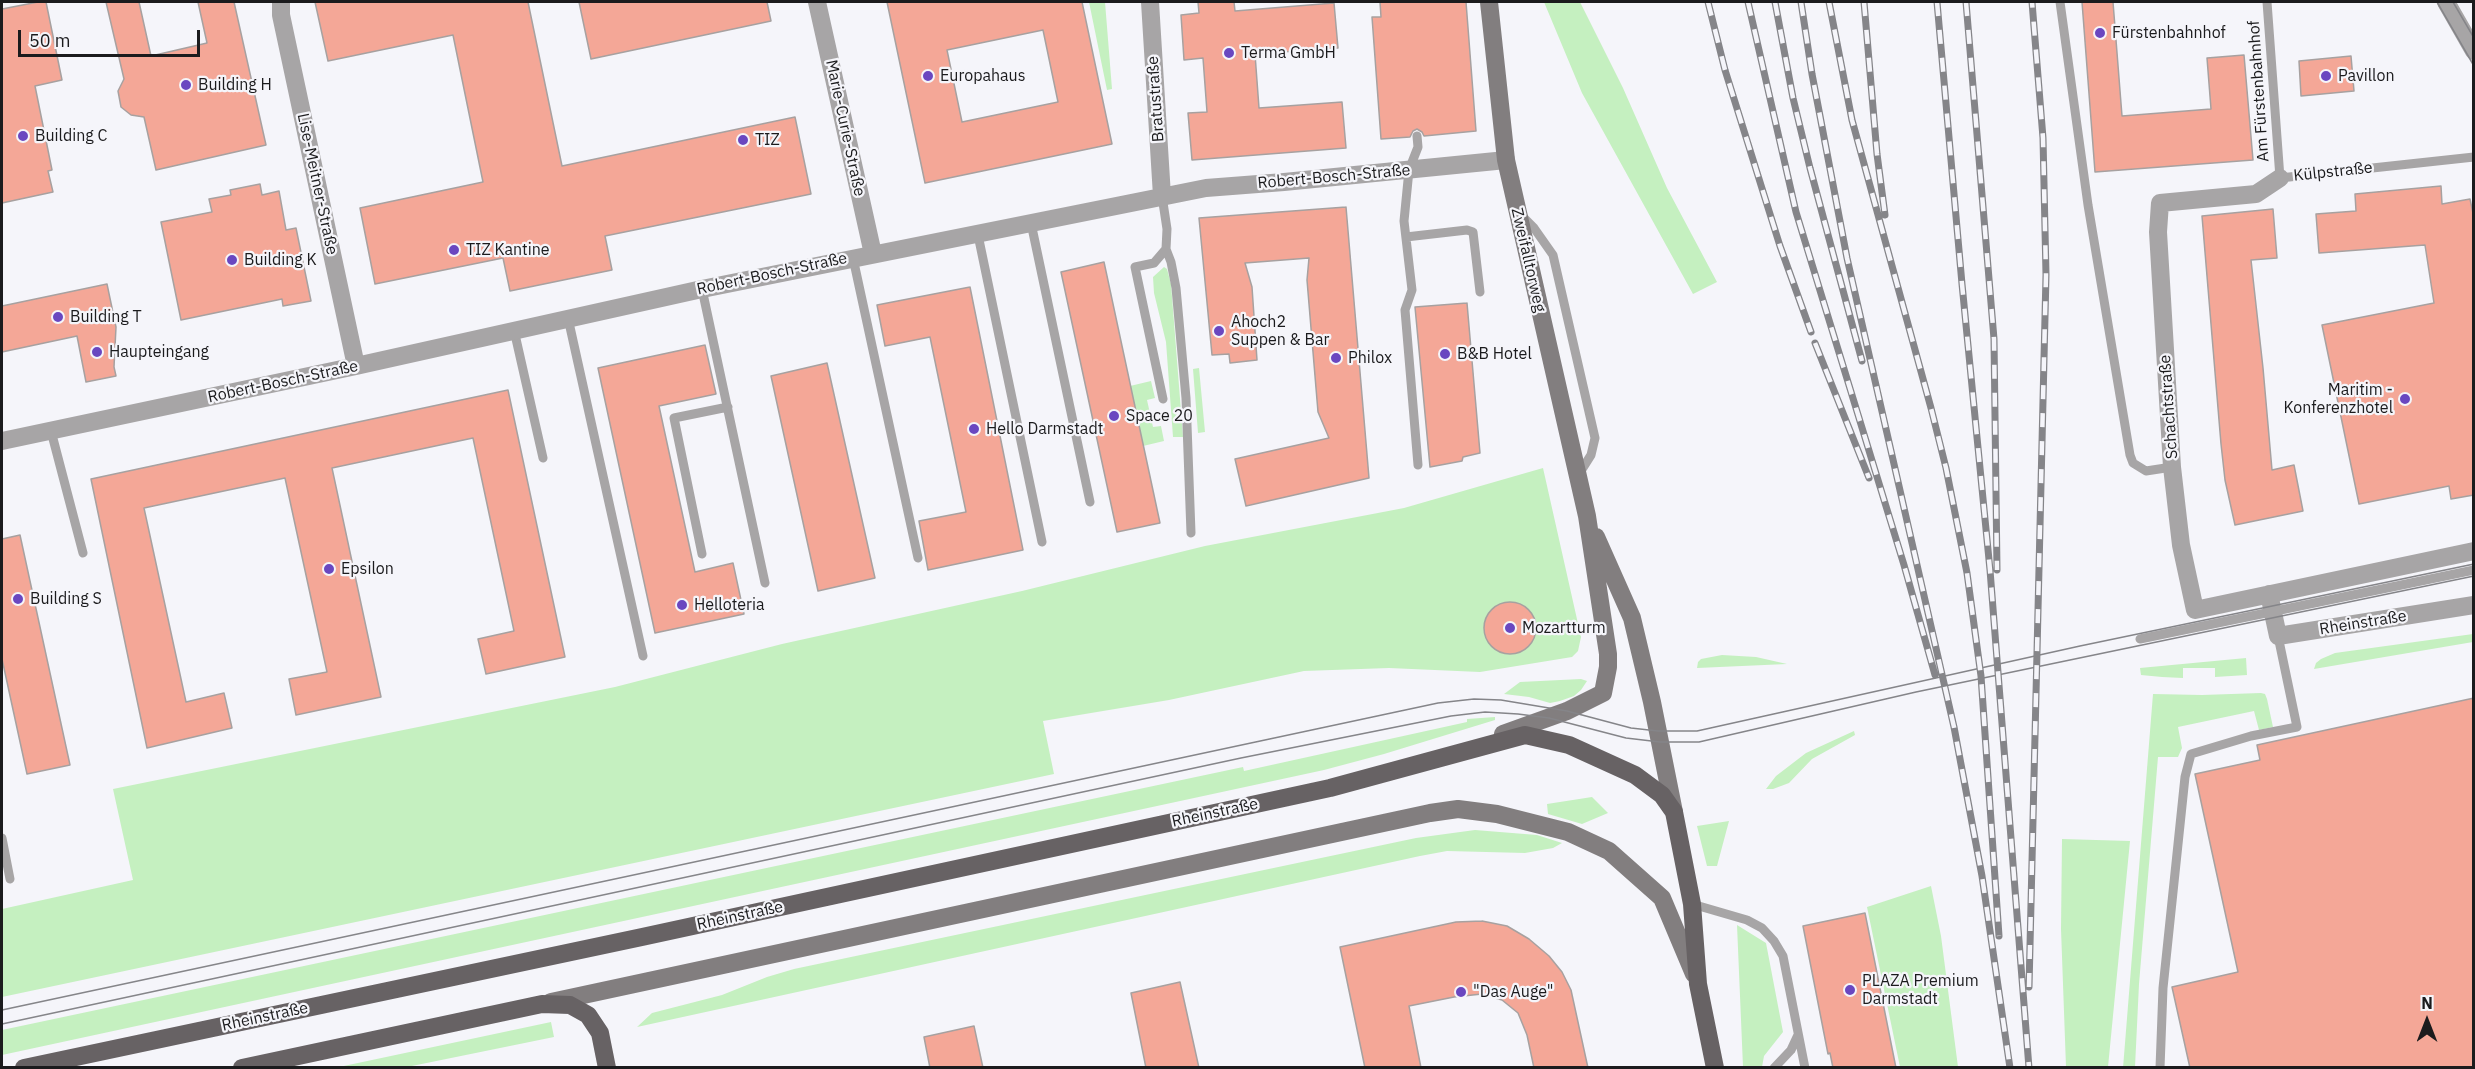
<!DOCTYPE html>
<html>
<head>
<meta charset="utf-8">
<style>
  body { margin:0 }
  #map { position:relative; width:2475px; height:1069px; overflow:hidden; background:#f5f5fa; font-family:"IBM Plex Sans",sans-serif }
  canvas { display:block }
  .frame { position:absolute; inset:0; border:3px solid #1b1b1d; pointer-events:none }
  .north { position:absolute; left:2397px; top:991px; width:60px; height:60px; -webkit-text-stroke:4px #f5f5fa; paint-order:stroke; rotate:0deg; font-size:16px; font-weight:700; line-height:24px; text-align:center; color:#1b1b1d }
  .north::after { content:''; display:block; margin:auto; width:21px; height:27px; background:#1b1b1d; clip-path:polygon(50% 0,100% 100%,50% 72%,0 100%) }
  .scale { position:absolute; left:18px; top:30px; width:182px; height:27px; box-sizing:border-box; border:3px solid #1b1b1d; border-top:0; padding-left:8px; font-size:18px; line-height:21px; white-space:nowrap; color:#1b1b1d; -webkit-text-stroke:4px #f5f5fa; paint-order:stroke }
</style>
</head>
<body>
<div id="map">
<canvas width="2475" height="1069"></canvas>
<div class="frame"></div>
<div class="north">N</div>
<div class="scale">50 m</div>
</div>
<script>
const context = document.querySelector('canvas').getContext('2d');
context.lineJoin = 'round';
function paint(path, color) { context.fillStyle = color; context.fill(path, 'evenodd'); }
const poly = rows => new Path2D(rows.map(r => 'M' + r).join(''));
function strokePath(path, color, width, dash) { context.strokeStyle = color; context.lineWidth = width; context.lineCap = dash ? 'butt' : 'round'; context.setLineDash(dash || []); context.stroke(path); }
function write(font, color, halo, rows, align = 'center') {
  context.font = font + ' "IBM Plex Sans",sans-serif'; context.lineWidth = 4.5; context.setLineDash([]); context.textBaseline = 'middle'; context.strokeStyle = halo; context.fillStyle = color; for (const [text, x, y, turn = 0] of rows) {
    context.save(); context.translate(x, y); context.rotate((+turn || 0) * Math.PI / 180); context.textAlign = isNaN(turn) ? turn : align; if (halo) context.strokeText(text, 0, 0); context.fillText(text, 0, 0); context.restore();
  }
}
const green = poly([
  [1089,2,1105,2,1112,89,1107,90],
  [1544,2,1580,2,1623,88,1667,188,1717,282,1693,294,1582,93],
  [1164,267,1167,269,1171,284,1183,437,1173,437,1166,342,1154,293,1153,277],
  [1199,368,1205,432,1198,433,1193,369],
  [1151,381,1155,398,1147,400,1153,427,1161,426,1164,441,1143,446,1130,386],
  [1543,468,1581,637,1578,651,1572,657,1480,672,1389,668,1304,671,1169,700,1043,721,1054,774,2,997,2,909,133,880,113,789,615,687,782,644,1022,591,1205,546,1404,508],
  [2473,634,2473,642,2314,669,2316,663,2321,659,2335,653],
  [1722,655,1756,657,1787,664,1697,668,1698,662,1701,659],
  [2246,658,2247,675,2215,677,2215,668,2183,668,2183,678,2162,677,2141,675,2140,668],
  [1581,679,1587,681,1581,690,1574,696,1560,701,1550,703,1529,697,1504,694,1520,682],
  [2261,693,2265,694,2267,699,2273,727,2259,730,2254,711,2178,727,2182,748,2178,757,2158,757,2139,984,2135,1067,2123,1068,2153,694,2202,695],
  [1495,717,1495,720,1384,754,1324,770,2,1055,2,1030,1243,767,1244,771,1467,722,1467,719],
  [1854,731,1855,735,1812,759,1789,783,1773,789,1766,789,1776,776,1806,753],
  [1592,797,1608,813,1582,824,1548,814,1547,804],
  [1729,821,1717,866,1707,866,1697,826],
  [1475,830,1537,835,1562,843,1553,848,1525,853,1447,851,1420,856,637,1027,652,1013,722,995,767,977,794,969,1416,838],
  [2062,839,2130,841,2108,1067,2066,1067,2061,929],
  [1931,886,1941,936,1958,1067,1900,1067,1867,907],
  [1737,925,1766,943,1783,1032,1764,1056,1762,1067,1743,1067],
  [551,1022,554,1037,407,1067,339,1067]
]);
const building = poly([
  [38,2,46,2,62,80,35,86,52,170,48,171,53,192,2,203,2,9,38,2],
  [106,2,139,2,151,56,207,43,198,2,234,2,266,145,156,170,144,117,131,115,121,107,118,91,124,79,106,2],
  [315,2,528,2,562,166,795,117,811,194,605,236,612,270,510,291,503,258,375,284,360,208,483,182,453,35,328,61,315,2],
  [579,2,767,2,771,21,591,59,579,2],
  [887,2,1082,2,1112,144,925,183,887,2],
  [1043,30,1058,102,962,122,947,50,1043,30],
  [1198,2,1234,2,1235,11,1334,3,1338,48,1255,54,1259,108,1342,102,1346,148,1192,160,1188,113,1207,112,1203,58,1184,60,1181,15,1199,13,1198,2],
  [1380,2,1466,2,1476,131,1424,136,1422,132,1417,129,1413,131,1410,137,1381,139,1372,17,1381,17,1380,2],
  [2082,2,2113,2,2122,116,2211,109,2207,58,2244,55,2253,160,2095,172,2082,2],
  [2351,56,2354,91,2301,96,2299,61,2351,56],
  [260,184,262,195,279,191,286,230,296,228,311,301,283,306,282,299,181,320,161,222,212,212,209,199,231,195,230,190,260,184],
  [2441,186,2442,204,2470,199,2474,218,2474,495,2451,499,2449,486,2359,504,2322,325,2434,303,2425,245,2319,253,2316,214,2356,211,2355,194,2441,186],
  [1346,207,1369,478,1246,506,1235,459,1329,438,1318,412,1307,280,1309,258,1245,263,1252,287,1257,360,1230,363,1229,354,1212,355,1199,218,1346,207],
  [2273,209,2277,258,2251,260,2263,368,2272,470,2294,465,2303,511,2235,525,2225,480,2221,444,2202,216,2273,209],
  [1104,262,1160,523,1117,532,1061,272,1104,262],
  [107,284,116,327,114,367,116,376,86,382,77,336,2,352,2,306,107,284],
  [970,287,1023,550,928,570,919,521,966,512,930,337,885,346,877,305,970,287],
  [1467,303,1480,453,1463,457,1462,461,1430,467,1415,307,1467,303],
  [705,345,716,394,659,406,695,572,733,563,744,614,655,633,598,368,705,345],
  [827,363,875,578,818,591,771,376,827,363],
  [508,390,565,657,486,674,478,639,514,631,473,438,332,468,381,697,296,715,289,679,327,672,285,478,144,508,186,702,224,693,232,728,147,748,91,479,508,390],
  [20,535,70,765,27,774,2,659,2,539,20,535],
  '1484 628a26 26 0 1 1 52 0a26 26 0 1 1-52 0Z',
  [2474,698,2474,1068,2190,1068,2172,987,2238,972,2195,774,2260,760,2257,745,2474,698],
  [1865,913,1896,1068,1833,1068,1830,1053,1828,1054,1803,926,1865,913],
  [1482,921,1507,926,1529,939,1549,956,1562,972,1571,990,1588,1068,1534,1068,1527,1035,1518,1013,1502,1000,1482,994,1454,997,1409,1006,1421,1068,1365,1068,1340,947,1456,922,1482,921],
  [1180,982,1199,1068,1146,1068,1131,993,1180,982],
  [974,1026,983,1068,930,1068,924,1037,974,1026]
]);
const lane = poly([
  [2060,2,2088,205,2130,455,2133,463,2146,471,2172,467],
  [2267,2,2280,178,2474,157],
  [1417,136,1418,147,1409,170,1404,221,1412,290,1405,310,1418,465],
  [1162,196,1167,229,1166,249,1154,263,1135,267,1163,399],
  [1522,216,1534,228,1553,255,1595,438,1591,455,1579,474],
  [1031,223,1090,502],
  [978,235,1042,542],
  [1406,237,1467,230,1473,232,1480,292],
  [1166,249,1171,262,1176,288,1186,398,1191,533],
  [853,258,918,558],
  [702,289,765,583],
  [568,318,643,656],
  [514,330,543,458],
  [51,431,83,553],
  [702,554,674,418,728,407],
  [2140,639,2474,570],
  [2,838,10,879],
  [1692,904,1747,920,1762,928,1774,941,1783,956,1805,1068],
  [1774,1068,1791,1050,1798,1035],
  [2160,1068,2163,988,2185,777,2191,754,2251,736,2297,727,2278,636]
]);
const street = poly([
  [281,2,281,15,356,366],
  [817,2,873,254],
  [1150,2,1162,196],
  [2446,2,2474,51],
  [2280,178,2256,194,2160,203,2158,232,2172,467,2181,545,2195,610,2474,551],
  [2,441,356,366,702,289,1206,188,1284,182,1506,160],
  [2269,594,2278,636,2474,605]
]);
const secondary = poly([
  [1489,2,1506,160,1587,516,1608,654,1608,667,1603,693,1567,711,1503,734],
  [1596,537,1632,618,1652,702,1674,812],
  [551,1002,1430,813,1458,809,1497,814,1568,832,1609,851,1662,898,1694,974]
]);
const primary = poly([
  [24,1068,642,937,1330,788,1525,735,1569,745,1635,775,1662,795,1674,812,1692,904,1698,984,1715,1068],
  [242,1068,542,1004,570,1005,588,1015,600,1033,607,1068]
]);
const tram = poly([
  [2437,2,2474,66],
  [2453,2,2474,38],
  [2,1010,1438,703,1474,699,1501,700,1567,711,1631,728,1658,731,1697,731,2080,646,2474,564],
  [2,1024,1241,758,1451,716,1485,712,1518,714,1549,718,1626,738,1660,742,1699,742,1916,692,2474,576]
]);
const rail = poly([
  [1708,2,1725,70,1780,246,1811,332],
  [1748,2,1796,212,1904,565,1935,675],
  [1775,2,1793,98,1810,168,1862,361],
  [1801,2,1812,74,1847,258,1954,727,1982,876,2010,1068],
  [1829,2,1852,120,1931,408,1946,468,1967,573,1981,676,1999,936],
  [1864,2,1877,154,1885,215],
  [1937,2,1962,284,1990,570,2029,1068],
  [1966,2,1994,339,1997,570],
  [1815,343,1869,478],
  [2029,987,2046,275,2043,138,2032,2]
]);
const markers = [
  [2100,33,6,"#6a47c0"],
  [1229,53,6,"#6a47c0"],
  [928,76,6,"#6a47c0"],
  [2326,76,6,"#6a47c0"],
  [186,85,6,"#6a47c0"],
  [23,136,6,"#6a47c0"],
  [743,140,6,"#6a47c0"],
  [454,250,6,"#6a47c0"],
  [232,260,6,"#6a47c0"],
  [58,317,6,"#6a47c0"],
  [1219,331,6,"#6a47c0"],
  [97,352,6,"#6a47c0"],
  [1445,354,6,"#6a47c0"],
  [1336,358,6,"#6a47c0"],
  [2405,399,6,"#6a47c0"],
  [1114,416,6,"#6a47c0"],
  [974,429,6,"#6a47c0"],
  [329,569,6,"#6a47c0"],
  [18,599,6,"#6a47c0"],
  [682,605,6,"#6a47c0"],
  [1510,628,6,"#6a47c0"],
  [1850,990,6,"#6a47c0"],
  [1461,992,6,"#6a47c0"]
];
const poiNames = [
  ["Fürstenbahnhof",2112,33],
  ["Terma GmbH",1241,53],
  ["Europahaus",940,76],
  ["Pavillon",2338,76],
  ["Building H",198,85],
  ["Building C",35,136],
  ["TIZ",755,140],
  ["TIZ Kantine",466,250],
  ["Building K",244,260],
  ["Building T",70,317],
  ["Ahoch2",1231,322],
  ["Suppen & Bar",1231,340],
  ["Haupteingang",109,352],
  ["B&B Hotel",1457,354],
  ["Philox",1348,358],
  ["Maritim -",2393,390,"right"],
  ["Konferenzhotel",2393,408,"right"],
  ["Space 20",1126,416],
  ["Hello Darmstadt",986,429],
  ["Epsilon",341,569],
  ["Building S",30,599],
  ["Helloteria",694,605],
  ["Mozartturm",1522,628],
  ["PLAZA Premium",1862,981],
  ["Darmstadt",1862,999],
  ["\"Das Auge\"",1473,992]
];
const streetNames = [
  ["Am Fürstenbahnhof",2259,91,-94],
  ["Bratustraße",1156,99,-94],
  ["Marie-Curie-Straße",845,128,78],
  ["Külpstraße",2333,172,-6],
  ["Robert-Bosch-Straße",1334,177,-5],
  ["Lise-Meitner-Straße",317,184,78],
  ["Zweifalltorweg",1528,260,77],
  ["Robert-Bosch-Straße",772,274,-12],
  ["Robert-Bosch-Straße",283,382,-12],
  ["Schachtstraße",2169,407,-94],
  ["Rheinstraße",2363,623,-9],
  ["Rheinstraße",1215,813,-12],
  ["Rheinstraße",740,916,-12],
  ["Rheinstraße",265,1017,-12]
];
paint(green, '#c5f0c0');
paint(building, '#f4a797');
strokePath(building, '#a7a1a0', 1.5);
strokePath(lane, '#a7a5a6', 9);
strokePath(street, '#a7a5a6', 18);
strokePath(secondary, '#827e7f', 18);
strokePath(primary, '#676264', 18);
strokePath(tram, '#858589', 1.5);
strokePath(rail, '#858589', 7);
strokePath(rail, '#f5f5fa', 4.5, [14]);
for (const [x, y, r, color] of markers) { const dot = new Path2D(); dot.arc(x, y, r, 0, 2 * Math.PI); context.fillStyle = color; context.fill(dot); strokePath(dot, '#f5f5fa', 2); }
write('16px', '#1b1b1d', '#f5f5fa', poiNames, 'left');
write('16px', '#1b1b1d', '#f5f5fa', streetNames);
</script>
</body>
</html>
